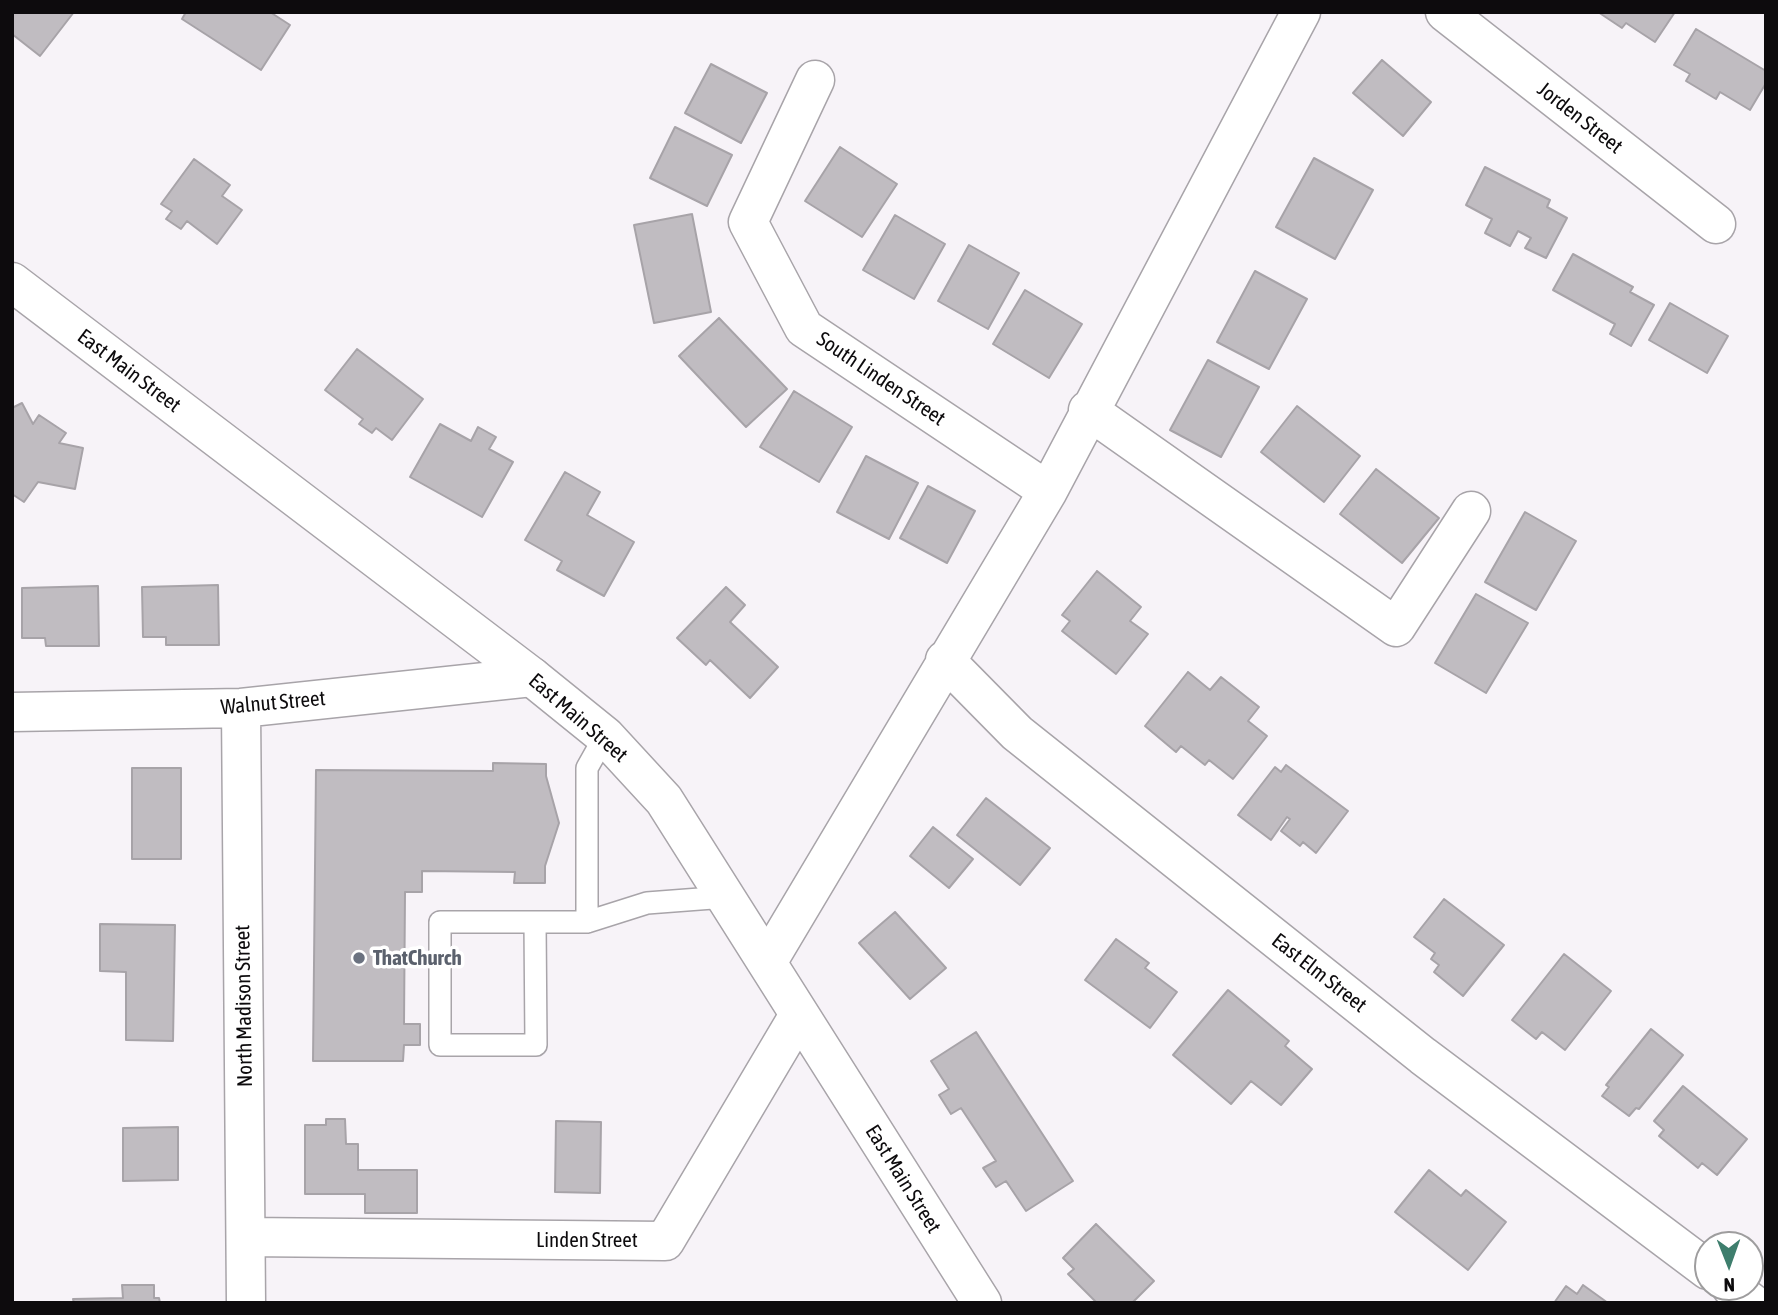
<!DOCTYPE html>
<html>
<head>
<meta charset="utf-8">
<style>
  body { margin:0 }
  #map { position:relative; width:1778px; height:1315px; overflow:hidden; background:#f7f3f8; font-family:"Asap Condensed",sans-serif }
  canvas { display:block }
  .frame { position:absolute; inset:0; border:14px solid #0d0b0d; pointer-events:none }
  .north { position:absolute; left:1694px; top:1231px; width:70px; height:70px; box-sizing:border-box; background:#fff; border:2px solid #9e9d9e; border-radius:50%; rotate:179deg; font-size:19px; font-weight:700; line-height:28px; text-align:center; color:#0d0b0d }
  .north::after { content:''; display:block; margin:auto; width:24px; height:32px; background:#3e7e6d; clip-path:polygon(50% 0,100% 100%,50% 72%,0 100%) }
</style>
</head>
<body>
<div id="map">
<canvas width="1778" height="1315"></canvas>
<div class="frame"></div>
<div class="north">N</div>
</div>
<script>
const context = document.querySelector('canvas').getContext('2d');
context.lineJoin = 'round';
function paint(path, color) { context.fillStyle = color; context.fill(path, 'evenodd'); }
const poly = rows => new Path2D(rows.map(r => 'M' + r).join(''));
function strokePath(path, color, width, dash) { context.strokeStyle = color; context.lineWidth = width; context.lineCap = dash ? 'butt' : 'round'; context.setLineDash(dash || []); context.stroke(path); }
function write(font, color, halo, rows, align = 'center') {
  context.font = font + ' "Asap Condensed",sans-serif'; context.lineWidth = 7; context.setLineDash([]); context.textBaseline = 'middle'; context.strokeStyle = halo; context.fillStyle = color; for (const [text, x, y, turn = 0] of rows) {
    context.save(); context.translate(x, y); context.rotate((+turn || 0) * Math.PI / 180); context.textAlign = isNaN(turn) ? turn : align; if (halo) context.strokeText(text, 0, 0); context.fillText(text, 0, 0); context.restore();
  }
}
const building = poly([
  [12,12,74,12,40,56,12,34,12,12],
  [186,12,270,12,290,25,261,70,182,19,186,12],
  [1598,12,1675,12,1655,42,1626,23,1622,28,1598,12],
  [1696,29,1766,71,1766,83,1750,110,1720,92,1716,99,1686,81,1690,74,1674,65,1696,29],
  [1382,60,1431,102,1403,136,1353,93,1382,60],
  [711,64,767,93,741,143,685,113,711,64],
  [675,127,732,155,707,206,650,178,675,127],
  [840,147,897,184,862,237,805,201,840,147],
  [1314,158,1373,190,1335,259,1276,227,1314,158],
  [194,159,230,185,222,196,242,210,217,244,187,221,181,229,166,219,172,211,161,204,194,159],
  [1485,167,1550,200,1547,207,1567,218,1546,258,1525,248,1531,238,1518,231,1510,246,1485,233,1492,219,1466,205,1485,167],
  [692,214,711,312,654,323,634,225,692,214],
  [895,215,945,244,914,299,863,270,895,215],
  [969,245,1019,273,988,329,938,301,969,245],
  [1573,254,1633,287,1630,292,1654,305,1631,346,1610,334,1615,324,1553,290,1573,254],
  [1255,271,1307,299,1269,369,1217,342,1255,271],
  [1025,290,1082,324,1049,378,993,344,1025,290],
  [1670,303,1728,336,1707,373,1649,340,1670,303],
  [719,318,787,389,746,427,679,356,719,318],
  [357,349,423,399,392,440,376,428,372,433,359,424,363,419,325,390,357,349],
  [1208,360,1259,387,1221,457,1170,430,1208,360],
  [794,391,852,427,819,482,760,447,794,391],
  [22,403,33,424,39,415,66,433,59,443,83,448,75,489,38,482,24,502,12,494,12,408,22,403],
  [1297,406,1360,456,1324,502,1261,452,1297,406],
  [440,424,471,441,478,427,496,437,489,449,513,462,482,517,410,477,440,424],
  [866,456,918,483,889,539,837,512,866,456],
  [1376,469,1439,518,1402,563,1340,514,1376,469],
  [565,472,600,492,587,515,634,542,604,596,557,570,562,561,525,540,565,472],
  [928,486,975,511,947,563,900,538,928,486],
  [1525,512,1576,541,1536,610,1485,582,1525,512],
  [1097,571,1141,607,1130,621,1148,634,1116,674,1062,631,1070,621,1062,615,1097,571],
  [218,585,219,645,166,645,166,637,143,637,142,587,218,585],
  [98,586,99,646,46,646,45,638,22,638,22,588,98,586],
  [726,587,745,605,730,622,778,667,750,698,710,660,706,665,677,638,726,587],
  [1476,594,1528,623,1486,693,1435,663,1476,594],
  [1188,672,1210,690,1221,677,1259,707,1248,721,1267,736,1233,779,1209,760,1205,765,1181,746,1176,752,1145,726,1188,672],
  [493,763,546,764,546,776,559,823,545,866,545,883,514,883,515,872,422,871,422,892,405,892,404,1024,420,1024,420,1045,404,1045,403,1061,313,1061,316,770,493,771,493,763],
  [1286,765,1348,811,1316,853,1303,842,1300,846,1281,831,1290,819,1287,817,1271,840,1238,815,1275,767,1281,772,1286,765],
  [132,768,181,768,181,859,132,859,132,768],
  [986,798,1050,848,1020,885,957,835,986,798],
  [933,827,973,859,949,888,910,856,933,827],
  [1444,899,1504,945,1463,996,1434,972,1439,965,1431,959,1435,953,1414,937,1444,899],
  [895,912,946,968,910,999,859,943,895,912],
  [100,924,175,925,173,1041,126,1040,126,972,100,971,100,924],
  [1116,939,1149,963,1145,968,1177,992,1150,1028,1085,980,1116,939],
  [1564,954,1611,991,1565,1050,1542,1032,1536,1039,1512,1020,1564,954],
  [1228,990,1289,1041,1285,1046,1312,1069,1281,1105,1251,1081,1231,1104,1173,1055,1228,990],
  [1651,1029,1683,1055,1639,1109,1636,1108,1629,1116,1602,1096,1609,1087,1606,1085,1651,1029],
  [976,1032,1073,1181,1026,1211,1006,1181,996,1187,983,1168,996,1161,961,1108,951,1114,939,1095,949,1089,931,1061,976,1032],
  [1683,1086,1747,1139,1717,1175,1702,1163,1698,1168,1659,1136,1664,1130,1654,1121,1683,1086],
  [326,1119,345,1119,346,1144,358,1144,358,1170,417,1170,417,1213,365,1213,365,1194,305,1194,305,1125,326,1125,326,1119],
  [556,1121,601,1122,600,1193,555,1192,556,1121],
  [178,1127,178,1180,123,1181,123,1128,178,1127],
  [1429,1170,1461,1196,1466,1190,1506,1222,1468,1270,1395,1212,1429,1170],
  [1096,1224,1154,1281,1132,1303,1097,1303,1068,1274,1074,1269,1063,1258,1096,1224],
  [122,1285,154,1285,154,1298,159,1298,160,1303,74,1303,73,1299,123,1298,122,1285],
  [1583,1285,1608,1303,1554,1303,1566,1286,1577,1294,1583,1285]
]);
const lane = poly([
  [535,922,536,1045,440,1045,440,922,587,922,587,768,605,736],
  [587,922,647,903,726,897]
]);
const street = poly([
  [1445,12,1716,224],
  [815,80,748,222,804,328,1048,491],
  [1088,410,1396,627,1471,511],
  [945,660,1017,733,1423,1056,1708,1270],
  [241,708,246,1303],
  [12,712,241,708,532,677],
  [768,961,1048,491,1301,12],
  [246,1237,665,1241,799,1015],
  [1731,1287,1752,1303]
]);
const secondary = poly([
  [12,282,532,677,605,736,664,800,982,1303]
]);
const markers = [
  [359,958,7,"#6b7280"]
];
const streetNames = [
  ["Jorden Street",1580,118,38],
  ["East Main Street",129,371,37],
  ["South Linden Street",881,379,34],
  ["Walnut Street",273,703,-5],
  ["East Main Street",578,718,41],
  ["East Elm Street",1319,973,38],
  ["North Madison Street",244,1006,-91],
  ["East Main Street",903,1179,58],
  ["Linden Street",587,1240]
];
const worshipNames = [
  ["ThatChurch",373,958]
];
paint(building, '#c0bcc1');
strokePath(building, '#a7a3a8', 2);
strokePath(lane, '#a8a4a9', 24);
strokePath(street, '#a8a4a9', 41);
strokePath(secondary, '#a8a4a9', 41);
strokePath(lane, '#fff', 21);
strokePath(street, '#fff', 38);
strokePath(secondary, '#fff', 38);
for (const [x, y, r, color] of markers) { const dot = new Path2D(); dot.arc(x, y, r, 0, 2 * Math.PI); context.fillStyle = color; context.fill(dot); strokePath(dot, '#fff', 2.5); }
write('21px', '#0d0b0d', '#fff', streetNames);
write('bold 21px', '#5b616d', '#fff', worshipNames, 'left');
</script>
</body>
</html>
